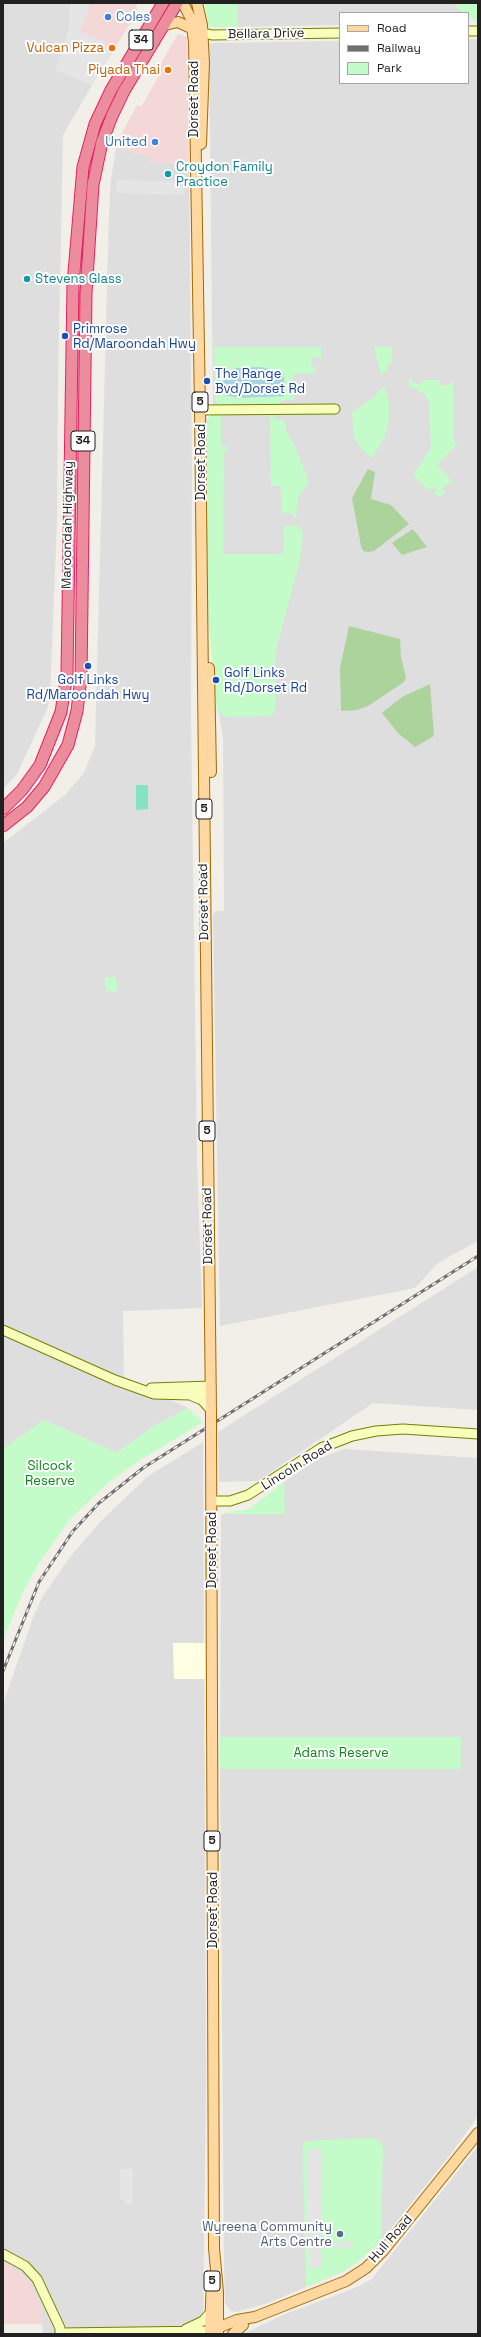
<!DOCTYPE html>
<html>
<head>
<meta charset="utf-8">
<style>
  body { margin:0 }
  #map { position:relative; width:481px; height:2337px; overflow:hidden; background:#f2efe8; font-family:"Space Grotesk",sans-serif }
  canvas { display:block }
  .frame { position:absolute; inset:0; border:4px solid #212121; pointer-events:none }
  .legend { position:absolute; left:339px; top:12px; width:130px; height:72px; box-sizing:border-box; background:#fff; border:1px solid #a6a6a6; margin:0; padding:5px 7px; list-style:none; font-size:12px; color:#212121 }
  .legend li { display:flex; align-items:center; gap:8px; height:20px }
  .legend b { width:20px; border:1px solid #a6a6a6 }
</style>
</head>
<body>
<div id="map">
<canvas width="481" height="2337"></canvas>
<div class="frame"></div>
<ul class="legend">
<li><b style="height:5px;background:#ffd7a0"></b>Road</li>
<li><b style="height:5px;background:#6f6f6f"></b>Railway</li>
<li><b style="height:11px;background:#c4fcc9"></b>Park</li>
</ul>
</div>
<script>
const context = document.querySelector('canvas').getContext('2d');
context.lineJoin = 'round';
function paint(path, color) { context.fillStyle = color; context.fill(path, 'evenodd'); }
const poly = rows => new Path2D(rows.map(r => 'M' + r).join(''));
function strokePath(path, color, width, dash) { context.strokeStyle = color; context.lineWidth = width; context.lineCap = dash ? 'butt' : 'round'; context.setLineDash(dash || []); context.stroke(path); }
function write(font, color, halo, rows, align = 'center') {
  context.font = font + ' "Space Grotesk",sans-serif'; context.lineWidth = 4; context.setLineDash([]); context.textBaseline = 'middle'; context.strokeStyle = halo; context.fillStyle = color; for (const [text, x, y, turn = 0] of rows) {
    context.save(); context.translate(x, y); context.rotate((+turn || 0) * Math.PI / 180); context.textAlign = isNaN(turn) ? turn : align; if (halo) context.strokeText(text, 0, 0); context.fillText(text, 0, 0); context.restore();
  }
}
const residential = poly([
  [3,3,70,3,70,25,56,70,92,85,63,135,58,384,57,521,50,696,48,707,17,774,3,789],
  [238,3,453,3,464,13,340,13,340,25,238,27],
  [468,39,478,39,478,1241,438,1263,415,1288,220,1326,213,914,216,911,224,911,224,899,223,739,216,696,209,45,212,43,340,41,340,83,468,83],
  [116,148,151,157,150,162,189,163,192,471,191,714,197,1158,202,1308,123,1311,124,1377,188,1408,151,1428,117,1453,44,1420,4,1449,3,843,65,795,84,773,95,746,109,212,111,180],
  [478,1267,478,1410,373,1403,258,1481,219,1482,218,1432],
  [203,1442,206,2081,203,2334,43,2334,41,2306,3,2263,3,1704,34,1615,43,1596,69,1558,100,1522,147,1477],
  [345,1449,478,1458,478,2116,450,2155,381,2241,358,2262,342,2272,306,2287,268,2303,236,2312,231,2311,225,2303,224,2265,220,1769,221,1514,284,1514,284,1482,320,1458],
  [478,2146,478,2334,243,2334,285,2314,350,2290,371,2280]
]);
const commercial = poly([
  [70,3,137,3,136,7,138,11,92,85,56,70,70,25],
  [178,34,187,37,189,163,149,162,150,157,116,148,121,135,137,105,141,107,161,72,157,70],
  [3,2263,13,2267,28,2280,41,2306,42,2324,3,2324]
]);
const education = poly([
  [173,1643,205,1643,205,1679,174,1679]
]);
const forest = poly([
  [368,469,375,472,371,499,391,505,409,524,374,551,368,552,363,551,361,546,352,498],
  [413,529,427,547,402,555,392,543],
  [349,626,400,639,401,657,406,678,404,682,368,706,357,710,341,711,340,668],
  [430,684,434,736,415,747,398,733,382,713,402,697]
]);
const park = poly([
  [204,3,238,3,238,27,209,27],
  [453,3,478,3,478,23,468,16,468,13,464,13],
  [374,346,392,347,392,363,387,364,387,371,381,375],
  [214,347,321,347,321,360,315,356,310,360,316,373,293,374,294,400,282,400,279,404,219,405,215,400],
  [408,379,412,379,412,383,421,385,422,380,440,380,440,385,451,385,451,380,453,380,454,442,457,445,437,465,455,484,451,481,442,489,445,493,439,496,432,494,437,490,434,487,429,491,413,475,431,448,429,402,423,392,418,392,418,389,411,388],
  [384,386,389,401,389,420,384,438,372,458,363,451,354,437,352,412,372,399],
  [221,414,221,446,227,446,227,450,224,453,223,554,283,554,284,526,298,526,303,532,300,560,275,654,275,710,273,714,269,716,225,717,217,711,205,586,208,569,204,555,205,431,207,419,212,415],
  [272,417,275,417,275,420,283,420,285,422,286,431,296,448,308,480,308,483,298,498,296,517,293,518,293,513,282,513,281,486,271,486,270,419],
  [104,977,116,977,118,991,106,991],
  [188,1408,203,1422,139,1461,108,1483,71,1518,39,1563,23,1592,3,1640,3,1449,44,1420,117,1453,151,1428],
  [284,1482,285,1514,221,1514,249,1509],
  [220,1737,461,1737,461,1769,220,1769],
  [372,2138,378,2140,383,2146,381,2241,358,2262,342,2272,306,2287,303,2144,306,2141]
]);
const pitch = poly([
  [136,785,148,785,148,809,136,810]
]);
const parking = poly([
  [70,3,91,3,80,32,105,42,103,48,113,51,92,85,56,70,70,25],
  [117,180,181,182,181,186,184,186,185,195,117,193],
  [322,2149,321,2240,334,2244,350,2240,352,2248,322,2248,322,2268,309,2268,307,2150],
  [120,2169,133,2169,133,2204,125,2204,125,2200,120,2200]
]);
const water = poly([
  [260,367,283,372,286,392,284,396,239,398,226,395,222,385,226,372,237,368]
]);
const secondary = poly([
  [196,31,212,35,340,33],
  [468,31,478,31],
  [200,410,335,409],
  [3,1330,115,1380,154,1394,191,1395,211,1393],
  [151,1388,211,1386],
  [192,1396,202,1400,211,1410],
  [212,1501,230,1501,248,1495,321,1448,352,1436,376,1431,403,1429,478,1434],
  [3,2254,25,2266,37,2279,60,2328,60,2333,210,2331],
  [186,2329,203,2321,210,2313]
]);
const primary = poly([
  [183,3,191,19,194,42,200,410,211,1413],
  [197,3,202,25,204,63,201,144],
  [165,25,178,22,193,29],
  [209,668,211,772],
  [211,1433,214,2248,218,2292,218,2334],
  [210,2331,237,2320,255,2317,346,2281,366,2268,383,2251,478,2133],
  [210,2334,212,2276],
  [233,2334,243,2325]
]);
const highway = poly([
  [3,809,22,790,40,765,61,712,67,674,73,284,83,167,95,124,111,90,163,3],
  [3,826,27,807,44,787,68,745,77,711,81,678,86,293,93,185,102,142,112,116,124,91,177,3]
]);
const rail = poly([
  [3,1671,39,1582,73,1531,99,1503,143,1468,478,1256]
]);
const primaryBridge = poly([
  [211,1413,211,1433]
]);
const markers = [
  [108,17,4,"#3f7fe0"],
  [112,48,4,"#e8710a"],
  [168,70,4,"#e8710a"],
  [155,142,4,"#3f7fe0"],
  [168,174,4,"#0f9aa8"],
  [27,279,4,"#0f9aa8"],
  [65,336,4,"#1a4fb4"],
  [207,381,4,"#1a4fb4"],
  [88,666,4,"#1a4fb4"],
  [216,680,4,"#1a4fb4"],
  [340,2234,4,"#5c6f8a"]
];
const shields = [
  [141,40,24],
  [200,402,16],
  [83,441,24],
  [204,809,16],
  [207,1131,16],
  [212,1841,16],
  [212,2281,16]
];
const shieldNames = [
  ["34",141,40],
  ["5",200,402],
  ["34",83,441],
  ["5",204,809],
  ["5",207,1131],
  ["5",212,1841],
  ["5",212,2281]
];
const shopNames = [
  ["Coles",116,17],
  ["United",147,142,"right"]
];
const streetNames = [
  ["Bellara Drive",266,34,-1],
  ["Dorset Road",194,99,-90],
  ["Dorset Road",201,462,-90],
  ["Maroondah Highway",68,525,-89],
  ["Dorset Road",204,902,-91],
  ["Dorset Road",208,1226,-91],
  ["Lincoln Road",297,1466,-32],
  ["Dorset Road",212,1550,-90],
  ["Dorset Road",213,1910,-90],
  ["Hull Road",391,2239,-49]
];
const foodNames = [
  ["Vulcan Pizza",104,48],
  ["Piyada Thai",160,70]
];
const cultureNames = [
  ["Croydon Family",176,167],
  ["Practice",176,182],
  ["Stevens Glass",35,279]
];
const transitNames = [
  ["Primrose",73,329],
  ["Rd/Maroondah Hwy",73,344],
  ["The Range",215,374],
  ["Bvd/Dorset Rd",215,389],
  ["Golf Links",224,673],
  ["Rd/Dorset Rd",224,688],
  ["Golf Links",88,680,"center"],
  ["Rd/Maroondah Hwy",88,695,"center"]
];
const parkNames = [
  ["Silcock",50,1466],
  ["Reserve",50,1481],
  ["Adams Reserve",341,1753]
];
const serviceNames = [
  ["Wyreena Community",332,2227],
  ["Arts Centre",332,2242]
];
paint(residential, '#dfdede');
paint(commercial, '#f3d8d7');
paint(education, '#ffffe4');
paint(forest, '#abd39b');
paint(park, '#c4fcc9');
paint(pitch, '#83e4bf');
paint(parking, '#e5e5e5');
paint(water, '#a6d4e1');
strokePath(secondary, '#728100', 11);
strokePath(primary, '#9f6b00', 12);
strokePath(highway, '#e52062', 13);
strokePath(secondary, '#f9fdbb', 9);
strokePath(primary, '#ffd7a0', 10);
strokePath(highway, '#ec8d9e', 11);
strokePath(rail, '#6f6f6f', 3);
strokePath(rail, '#fff', 1.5, [4.5]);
strokePath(primaryBridge, '#9f6b00', 12, []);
strokePath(primaryBridge, '#ffd7a0', 10);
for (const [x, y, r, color] of markers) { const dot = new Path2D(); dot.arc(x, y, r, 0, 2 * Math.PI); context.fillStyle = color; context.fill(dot); strokePath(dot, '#fff', 1.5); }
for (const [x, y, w] of shields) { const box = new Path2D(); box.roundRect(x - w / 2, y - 10, w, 20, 3); context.fillStyle = '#fff'; context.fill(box); strokePath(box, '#212121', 1); }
write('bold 12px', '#212121', null, shieldNames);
write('13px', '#366cbe', '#fff', shopNames, 'left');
write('13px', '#212121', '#fff', streetNames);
write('13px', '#c56008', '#fff', foodNames, 'right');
write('13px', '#0d838f', '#fff', cultureNames, 'left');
write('13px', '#164399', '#fff', transitNames, 'left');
write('13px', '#068912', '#fff', parkNames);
write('13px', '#4e5e75', '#fff', serviceNames, 'right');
</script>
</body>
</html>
